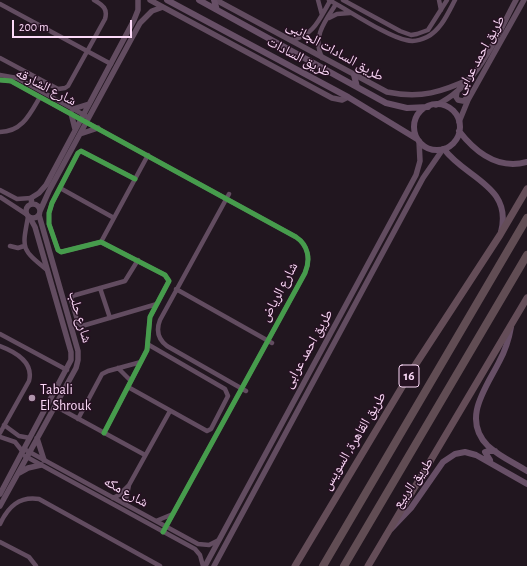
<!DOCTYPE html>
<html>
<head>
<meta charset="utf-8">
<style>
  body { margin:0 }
  #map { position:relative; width:527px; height:566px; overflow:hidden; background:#21161f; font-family:"Alegreya Sans",sans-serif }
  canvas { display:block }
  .scale { position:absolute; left:12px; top:20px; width:120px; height:18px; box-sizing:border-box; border:2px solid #fcd9f8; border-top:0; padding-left:5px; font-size:12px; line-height:14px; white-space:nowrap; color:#fcd9f8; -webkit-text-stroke:3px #261122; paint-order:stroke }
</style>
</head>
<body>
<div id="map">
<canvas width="527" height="566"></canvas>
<div class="scale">200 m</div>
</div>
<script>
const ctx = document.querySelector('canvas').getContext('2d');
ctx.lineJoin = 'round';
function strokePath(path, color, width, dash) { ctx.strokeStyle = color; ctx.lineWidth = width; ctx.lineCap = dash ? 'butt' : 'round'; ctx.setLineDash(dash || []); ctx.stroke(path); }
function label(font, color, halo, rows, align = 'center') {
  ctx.font = font + ' "Alegreya Sans","Noto Naskh Arabic",sans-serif'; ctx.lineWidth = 3; ctx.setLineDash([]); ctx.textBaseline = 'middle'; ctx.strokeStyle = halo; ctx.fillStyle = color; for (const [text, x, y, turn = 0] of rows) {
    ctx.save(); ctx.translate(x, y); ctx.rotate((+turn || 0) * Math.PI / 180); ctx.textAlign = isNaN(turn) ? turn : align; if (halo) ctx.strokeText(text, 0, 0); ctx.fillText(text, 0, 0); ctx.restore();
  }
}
const minor = new Path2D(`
  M318,0L322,15
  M329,0C348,10 388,37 406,40C413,42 421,40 427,37C441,30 448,13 455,0
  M343,0L400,31L411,35L417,34L428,30L447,0
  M439,0L441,10
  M0,4L111,64
  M329,18L337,14L350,13
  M291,40C313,37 320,18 330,1
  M0,58L58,89L65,88L68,86L105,19C108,9 103,5 94,0
  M322,58C312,37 325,21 336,4
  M0,75L17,78L86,116
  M0,80L11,81L40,97L296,237C308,245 311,259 305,273L163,532
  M0,132C22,132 30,114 40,97
  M60,188L114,218
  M0,190L17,199L31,198
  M229,194L160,320C156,330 158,339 167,346L246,391
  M0,197L26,214
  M28,217C22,249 21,249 47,270
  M101,242L148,155
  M10,246L18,248L24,246
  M138,260L125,281L72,296L71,300L78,323L82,326L157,304
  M100,288L110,318
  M176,289L272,343
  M0,334L67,370
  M0,346C16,352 34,362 29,381L0,433
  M118,368L131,381
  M128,387L207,431L211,429L228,396L225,389L149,345
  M55,406L145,455
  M78,419L102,374L108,371L141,362
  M4,425L19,436L30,438
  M104,433L147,350L150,317L169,281L165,275L101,242L61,252L58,250L49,224V213L52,203L78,153L81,151L135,179
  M0,437L15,442L23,452
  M24,449L198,544L209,545L219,540
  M25,456L195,549L200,555L203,566
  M113,498L119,495L129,485L170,411
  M125,504L129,485
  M156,521L173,514
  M0,524C8,507 19,496 39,499L160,566
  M0,542L29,557L36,566`);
const tertiary = new Path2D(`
  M150,0L332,98L342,100L348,97
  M216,0L387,92C421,99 442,92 472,78
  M457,92L456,97L458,100L463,101L469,96
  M436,105C478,85 495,39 516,0
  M73,109L89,104
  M71,113L75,129
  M459,122L468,100L524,0
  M80,134L98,128
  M26 211a7 7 0 1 1 14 0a7 7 0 1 1-14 0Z
  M32,204L31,198L39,193L46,185L134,20L138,10V0
  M40,211L49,191L140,23L152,11L163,7
  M37,438L44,460
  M19,473L28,468L41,465
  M0,494L71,360V352L35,227L30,218
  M0,506L76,368L78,360V351L39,215
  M205,566L416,175L420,161L419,141
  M214,566L423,178L443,149`);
const secondary = new Path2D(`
  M167,0L348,97L417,139
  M199,0L386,103L407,108L428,107
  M214,0L217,10
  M354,75L357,87
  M414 127a23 23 0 1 1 46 0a23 23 0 1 1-46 0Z
  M459,131C476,153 498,170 527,162
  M444,149C465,178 513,186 501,232
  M511,327C509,339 505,351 499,362C486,388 461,419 488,446C499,456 514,463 527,471
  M490,460L485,452L488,451H495
  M391,529L411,508L443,462L455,454L465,452L476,455L527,484`);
const trunk = new Path2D(`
  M295,566L414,367L500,235L527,189
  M368,566L527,298`);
const motorway = new Path2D(`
  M323,566L527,218
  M344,566L527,255`);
const cycleway = new Path2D(`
  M0,80L11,81L40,97L296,237C308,245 311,259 305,273L163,532
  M104,433L147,350L150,317L169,281L165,275L101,242L61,252L58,250L49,224V213L52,203L78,153L81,151L135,179`);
const markers = [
  [32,398,4,"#af95ac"]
];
const shields = [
  [409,376,20]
];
const shieldNames = [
  ["16",409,376]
];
const streetNames = [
  ["طريق السادات الجانبى",335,51,29],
  ["طريق احمد عرابى",480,55,-61],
  ["طريق السادات",299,57,28],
  ["شارع الشارقه",46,87,27],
  ["شارع الرياض",279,292,-62],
  ["شارع حلب",80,317,74],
  ["طريق احمد عرابى",308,349,-61],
  ["طريق القاهرة, السويس",354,441,-59],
  ["طريق الربيع",413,483,-54],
  ["شارع مكه",126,492,29]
];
const poiNames = [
  ["Tabali",40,390],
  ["El Shrouk",40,406]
];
strokePath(minor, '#624c60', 4.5);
strokePath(tertiary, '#624c60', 5.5);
strokePath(secondary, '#674f66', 6);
strokePath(trunk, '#644d58', 7);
strokePath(motorway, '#614d54', 8);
strokePath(cycleway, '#469c4c', 5);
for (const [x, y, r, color] of markers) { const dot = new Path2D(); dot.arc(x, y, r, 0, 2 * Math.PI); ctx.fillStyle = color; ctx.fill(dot); strokePath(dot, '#261122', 1.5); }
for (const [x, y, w] of shields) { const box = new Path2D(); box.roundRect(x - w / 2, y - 11, w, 22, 3); ctx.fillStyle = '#261122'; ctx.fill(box); strokePath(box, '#fcd9f8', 1); }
label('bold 13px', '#fcd9f8', null, shieldNames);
label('14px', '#fcd9f8', '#261122', streetNames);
label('14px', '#fcd9f8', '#261122', poiNames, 'left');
</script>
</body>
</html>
